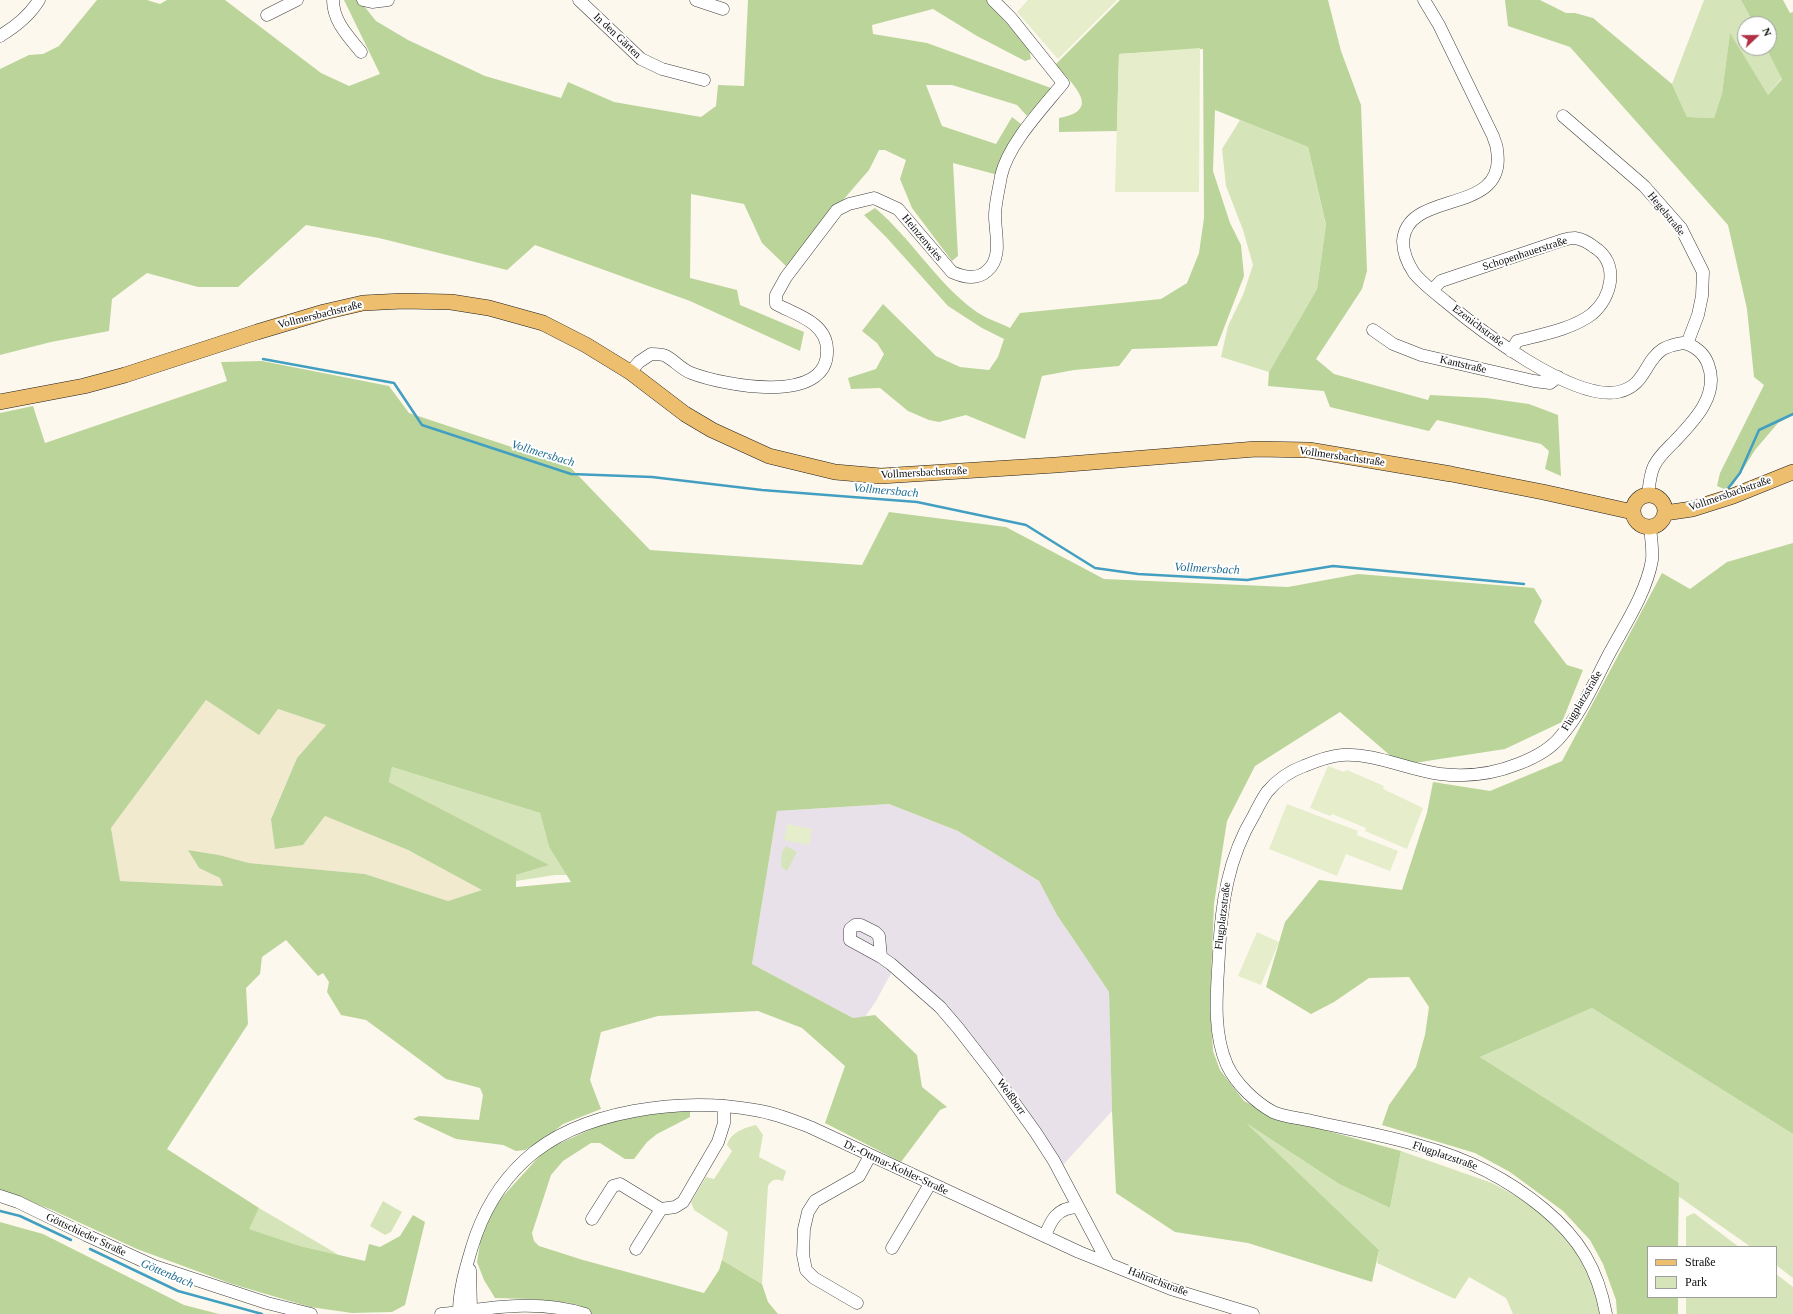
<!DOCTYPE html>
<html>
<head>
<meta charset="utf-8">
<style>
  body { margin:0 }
  #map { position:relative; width:1793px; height:1314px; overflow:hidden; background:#fdf8ed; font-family:Georgia,serif }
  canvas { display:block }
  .legend { position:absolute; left:1647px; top:1246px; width:130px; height:52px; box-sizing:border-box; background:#fff; border:1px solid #9e9e9e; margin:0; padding:5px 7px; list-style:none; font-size:12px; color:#0c0c0c }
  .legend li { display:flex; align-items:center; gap:8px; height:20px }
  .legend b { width:20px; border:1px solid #9e9e9e }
  .north { position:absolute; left:1737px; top:16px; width:40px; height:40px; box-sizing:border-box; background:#fff; border:1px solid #9e9e9e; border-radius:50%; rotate:68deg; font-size:11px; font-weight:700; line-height:16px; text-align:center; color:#0c0c0c }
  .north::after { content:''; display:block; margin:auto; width:14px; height:18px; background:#b03046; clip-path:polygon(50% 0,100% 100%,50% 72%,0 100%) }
</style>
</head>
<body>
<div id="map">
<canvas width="1793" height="1314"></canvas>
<ul class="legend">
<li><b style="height:5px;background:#edbe6d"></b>Straße</li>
<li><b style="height:11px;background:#d5e5b9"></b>Park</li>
</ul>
<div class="north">N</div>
</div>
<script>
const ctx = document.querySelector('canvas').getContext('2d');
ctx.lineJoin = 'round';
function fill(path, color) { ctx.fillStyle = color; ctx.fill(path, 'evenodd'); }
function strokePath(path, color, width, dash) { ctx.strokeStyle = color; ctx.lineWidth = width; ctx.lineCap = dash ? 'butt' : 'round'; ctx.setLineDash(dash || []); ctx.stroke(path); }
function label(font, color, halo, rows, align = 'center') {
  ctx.font = font + ' Georgia,serif'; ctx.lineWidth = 4; ctx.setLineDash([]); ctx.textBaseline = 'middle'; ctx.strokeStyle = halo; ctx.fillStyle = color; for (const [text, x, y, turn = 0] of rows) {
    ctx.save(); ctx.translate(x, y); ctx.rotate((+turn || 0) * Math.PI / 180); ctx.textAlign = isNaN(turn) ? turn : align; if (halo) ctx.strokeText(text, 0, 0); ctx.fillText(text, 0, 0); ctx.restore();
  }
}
const industrial = new Path2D(`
  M889,804L958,831L1039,881L1057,915L1109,992L1112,1111L1063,1165L1015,1091L970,1033L949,1008L909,972L896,964L876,1001L865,1017L853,1018L752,964L777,811Z`);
const farmland = new Path2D(`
  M206,700L259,734L277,709L327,725L297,758L271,818L303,845L325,816L408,850L483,890L448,901L365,874L249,863L219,855L189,850L199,868L220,878L224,886L119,881L111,828Z`);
const green = new Path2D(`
  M1704,0H1741L1754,24H1745V48H1766L1782,78L1768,95L1730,34L1722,93L1714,118L1687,117L1672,84Z
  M1240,120L1308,147L1326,226L1317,289L1269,372L1221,357L1228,326L1243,295L1253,265L1243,230L1226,186L1222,149Z
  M392,767L540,813L549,847L567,875H555L516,881V875L548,865L389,782Z
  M786,846L797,852L787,871L781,866L782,852Z
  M1592,1008L1793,1134V1278L1776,1265V1247H1751L1678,1196V1183L1480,1057Z
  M1243,1121L1339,1184L1390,1208L1401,1151L1492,1183L1527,1202L1559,1229L1579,1254L1594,1285L1600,1314H1513L1506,1298L1469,1277L1455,1299L1377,1263L1379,1250Z
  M756,1125L763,1135L759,1157L786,1171L783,1181C776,1179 772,1179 768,1186L762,1284L722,1260L728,1232L694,1210L691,1202L706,1177L714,1179L732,1151L727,1145C731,1132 744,1128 756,1125Z
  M383,1201L402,1212L391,1232L385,1235L370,1226Z
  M259,1208L339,1255L300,1246L248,1229Z
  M1694,1213L1739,1247H1686V1217Z
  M1776,1274L1793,1287V1314H1686V1297H1776Z`);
const forest = new Path2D(`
  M97,0H147L160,4L167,0H225L321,73L349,86L380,74L344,0H364V6L376,21L408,40L485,76L561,98L568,82L614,102L701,117L716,106L718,85L744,86L748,0H996L994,9L1029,48L1031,59L1025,61L977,36L933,9L872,25L873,34L927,43L1051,88L1027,116L1017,105L952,85H926L942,126L996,144L1012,117L1021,124L998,175L953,163L958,256L952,261L912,208L900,179L906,160L885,150H879L869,170L786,266L762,243L744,204L691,194L690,278L737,290L740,305L804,332L800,351L690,301L535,245L507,270L379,238L306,225L238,287H198L147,273L112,299L109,331L51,342L0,355V69L29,55L43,54L59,46Z
  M1120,0H1328L1341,51L1361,105L1367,271L1362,289L1316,359L1334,374L1428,400L1430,395L1486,398L1529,404L1558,415L1561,476L1545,469L1549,451L1541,444L1437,420L1429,431L1330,407L1324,391L1268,386L1269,372L1317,289L1326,225L1308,147L1215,110L1213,171L1230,223L1241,245L1244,276L1217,346L1132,349L1119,366L1074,370L1042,376L1025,439L966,415L939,422L929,420L908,411L880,388L851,389L848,378L876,369L884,354L877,343L862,331L883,304L936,356L960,367L989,370L998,357L1004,339L982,328L948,306L887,238L864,215L875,208C911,238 936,282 974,310C984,318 998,322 1010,328L1020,313L1161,299L1187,283L1199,253L1204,218L1203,49L1119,54L1117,131L1059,132V118C1105,110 1070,83 1056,64Z
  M1505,0H1540L1566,13H1575L1593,18L1672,84L1687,117L1714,118L1722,93L1730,33L1768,95L1782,79L1766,48H1769V24H1754L1741,0H1783L1790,13L1793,12V414L1778,423L1755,450L1733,485L1724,489L1717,486L1720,473L1764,385L1754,377L1747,309L1728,225L1570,47L1508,26Z
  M262,361L389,386L409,413L569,466L650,550L862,565L889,512L1006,527L1104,579L1288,587L1358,574L1534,588L1542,601L1534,622L1567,665L1583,670L1562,722L1505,749L1401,765L1340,712L1255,766L1227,821L1214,904L1210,1005L1213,1051L1220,1070L1244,1101L1273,1116L1401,1151L1390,1208L1339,1184L1246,1123L1379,1250L1372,1282L1248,1243L1175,1232L1116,1193L1112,1111L1109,992L1057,915L1039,881L958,831L889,804L777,811L752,964L853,1018L875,1015L917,1055L922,1087L947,1107L940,1110L901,1162L825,1123L845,1066L802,1028L758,1011L658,1016L601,1032L590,1080L601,1109L563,1124L547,1137L525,1150L516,1151L503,1145L456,1139L413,1119L419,1116L479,1120L483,1095L480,1088L446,1079L366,1020L341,1015L327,992L329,982L323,973L318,976L286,940L262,957L260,974L246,988L248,1024L167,1149L259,1208L249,1229L300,1246L365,1261L369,1244L380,1247L400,1236L413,1215L425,1222L405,1305L392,1312L352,1313L310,1307L232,1284L137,1249L50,1209L0,1191V413L33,406L45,443L227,381L221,362ZM206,700L259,735L278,709L326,725L297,758L271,819L275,849L303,845L325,816L408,850L482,890L448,901L365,874L249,863L219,855L188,850L199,868L220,878L223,886L120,881L111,828ZM392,767L540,813L549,847L571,882L516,887V875L549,865L389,782Z
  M1793,543V1134L1592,1008L1480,1057L1679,1183L1678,1247H1648V1297H1678V1314H1617L1616,1300L1603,1264L1590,1240L1563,1211L1510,1172L1475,1153L1382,1125L1389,1105L1416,1067L1425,1035L1429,1007L1409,977L1369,978L1334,1002L1311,1014L1266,987L1285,922L1319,880L1402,890L1427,813L1433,782L1490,791L1562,761L1662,573L1690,589L1727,562Z
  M690,1109V1117L657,1134L647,1142L634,1159H625L600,1143H591L563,1161L551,1175L532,1233L534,1241L539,1246L583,1260L704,1293L719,1270L722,1260L762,1284L768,1302L778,1314H567L571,1303L531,1299L495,1298L484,1280L477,1262L481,1237L496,1204L545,1150L607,1122L658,1112Z
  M0,1222L43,1234L184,1305L219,1314H0Z`);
const pitch = new Path2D(`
  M1028,0H1117L1058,59L1017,12Z
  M1200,48L1199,192H1115L1119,54Z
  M1328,766L1344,772L1347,770L1384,786L1383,789L1423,808L1407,849L1365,831L1366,828L1332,814L1330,816L1310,808Z
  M1287,804L1358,831L1357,835L1398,851L1390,871L1346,854L1337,876L1269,849Z
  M787,824L812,829L809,845L784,840Z
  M1257,932L1279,942L1261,985L1238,976Z`);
const stream = new Path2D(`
  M263,359L394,383L422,425L571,474L652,477L762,490L917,502L1026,525L1095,568L1138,574L1247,580L1333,566L1524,584
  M1726,491L1740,473L1759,430L1793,414
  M0,1211L20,1216L71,1240
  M90,1249L178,1291L262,1314`);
const minor = new Path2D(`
  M333,0C333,21 348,36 361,52
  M363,0L372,2L388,0
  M579,0L641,59L662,69L704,80
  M696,0L723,9
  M1424,0L1439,25L1493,136C1494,140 1497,145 1497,150C1508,217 1407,188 1403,241C1403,252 1408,264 1414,273C1422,283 1435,293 1445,301C1479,330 1573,401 1618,392C1646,386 1644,361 1663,349C1669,346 1676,344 1683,343C1694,345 1704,353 1708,364C1720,395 1694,421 1674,442C1667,449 1659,456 1654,466C1650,474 1649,486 1648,495
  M267,15L297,0
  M0,36C15,27 30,15 39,0
  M1563,116L1644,186L1681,228L1703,272L1702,296L1698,315L1687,344
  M1432,290L1441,281L1563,240C1566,239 1571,238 1575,238C1582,239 1589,243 1594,247C1620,263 1612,297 1592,314C1573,329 1540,335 1517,341L1511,351
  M1373,330L1393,344L1421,355L1534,381L1550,383L1558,377
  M630,372L639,362L651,354C655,354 662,354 666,356C675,361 681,369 691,373C722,385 830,407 827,349C826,322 796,315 776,304V295L786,277L837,210L849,204L874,198L898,209L952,272C963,277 977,280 987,271C1003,258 995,233 995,216C995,203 999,189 1001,176C1008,144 1043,108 1063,83L1011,18L993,0
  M881,957L879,936L875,932L861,925H855L850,929V940L881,957L891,964L940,1007L958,1028L993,1073L1036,1133L1054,1161L1108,1263
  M0,1196L18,1202L86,1235L154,1266L267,1303L311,1314
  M592,1219L613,1186L620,1184L661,1209L675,1207L683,1202L718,1142L724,1123V1106
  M1045,1236C1051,1220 1057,1208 1077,1207
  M892,1248L930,1184
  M636,1249L661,1209
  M470,1270L471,1310
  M857,1303L814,1278L806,1270L803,1255L804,1229L808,1212L815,1201L859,1176L870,1156
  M459,1312C459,1290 466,1267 472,1247C482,1214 500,1183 525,1160C580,1109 684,1097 755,1110C774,1113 792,1120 810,1127L1079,1252L1171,1289L1253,1314
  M441,1314C491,1308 536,1299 585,1314
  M1606,1314C1598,1269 1579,1238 1544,1209C1508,1179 1466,1158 1421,1146C1385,1135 1348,1129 1312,1121C1299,1118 1284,1117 1273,1112C1255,1102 1236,1084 1227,1065C1212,1031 1217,990 1219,954C1221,904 1228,858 1254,815C1258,807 1262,799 1267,792C1277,780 1290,771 1304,766C1316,761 1330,756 1342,755C1376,753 1407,770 1440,774C1465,777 1493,774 1518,764C1534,758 1550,750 1561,736C1581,713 1594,683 1608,656C1624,626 1646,594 1652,560C1653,550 1651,538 1650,527`);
const major = new Path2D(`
  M0,402L84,386L125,375L257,332L324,312L363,303L403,301L451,302L489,308L543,323L586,345L630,372L685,414L712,430L769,456L835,472L881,476L1056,465L1256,449L1309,450L1451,474L1543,492L1633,512
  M1633 511a16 16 0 1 1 32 0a16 16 0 1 1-32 0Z
  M1665,513L1692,509L1733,496L1793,472`);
const streetNames = [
  ["In den Gärten",617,36,43],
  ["Hegelstraße",1666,214,51],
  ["Heinzenwies",922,238,50],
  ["Schopenhauerstraße",1525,254,-18],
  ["Vollmersbachstraße",320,315,-14],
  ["Ezenichstraße",1478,326,37],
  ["Kantstraße",1463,365,13],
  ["Vollmersbachstraße",1342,457,8],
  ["Vollmersbachstraße",924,473,-3],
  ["Vollmersbachstraße",1730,494,-19],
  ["Flugplatzstraße",1582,701,-59],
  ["Flugplatzstraße",1223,916,-83],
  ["Weißborr",1011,1097,54],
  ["Flugplatzstraße",1445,1156,19],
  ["Dr.-Ottmar-Kohler-Straße",896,1168,25],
  ["Göttschieder Straße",86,1235,25],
  ["Hahrachstraße",1158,1282,21]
];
const waterNames = [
  ["Vollmersbach",543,454,17],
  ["Vollmersbach",886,491,5],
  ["Vollmersbach",1207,569,3],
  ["Göttenbach",167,1274,23]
];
fill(industrial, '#e8e1ea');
fill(farmland, '#f1eacf');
fill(green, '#d5e5b9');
fill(forest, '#bbd49a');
fill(pitch, '#e5edca');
strokePath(stream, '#439fc1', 2.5);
strokePath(minor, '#3f3f3f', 13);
strokePath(major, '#1d1d1d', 16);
strokePath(minor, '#fff', 12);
strokePath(major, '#edbe6d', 15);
label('11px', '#0c0c0c', '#fff', streetNames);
label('italic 12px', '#206f93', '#fff', waterNames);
</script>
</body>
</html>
